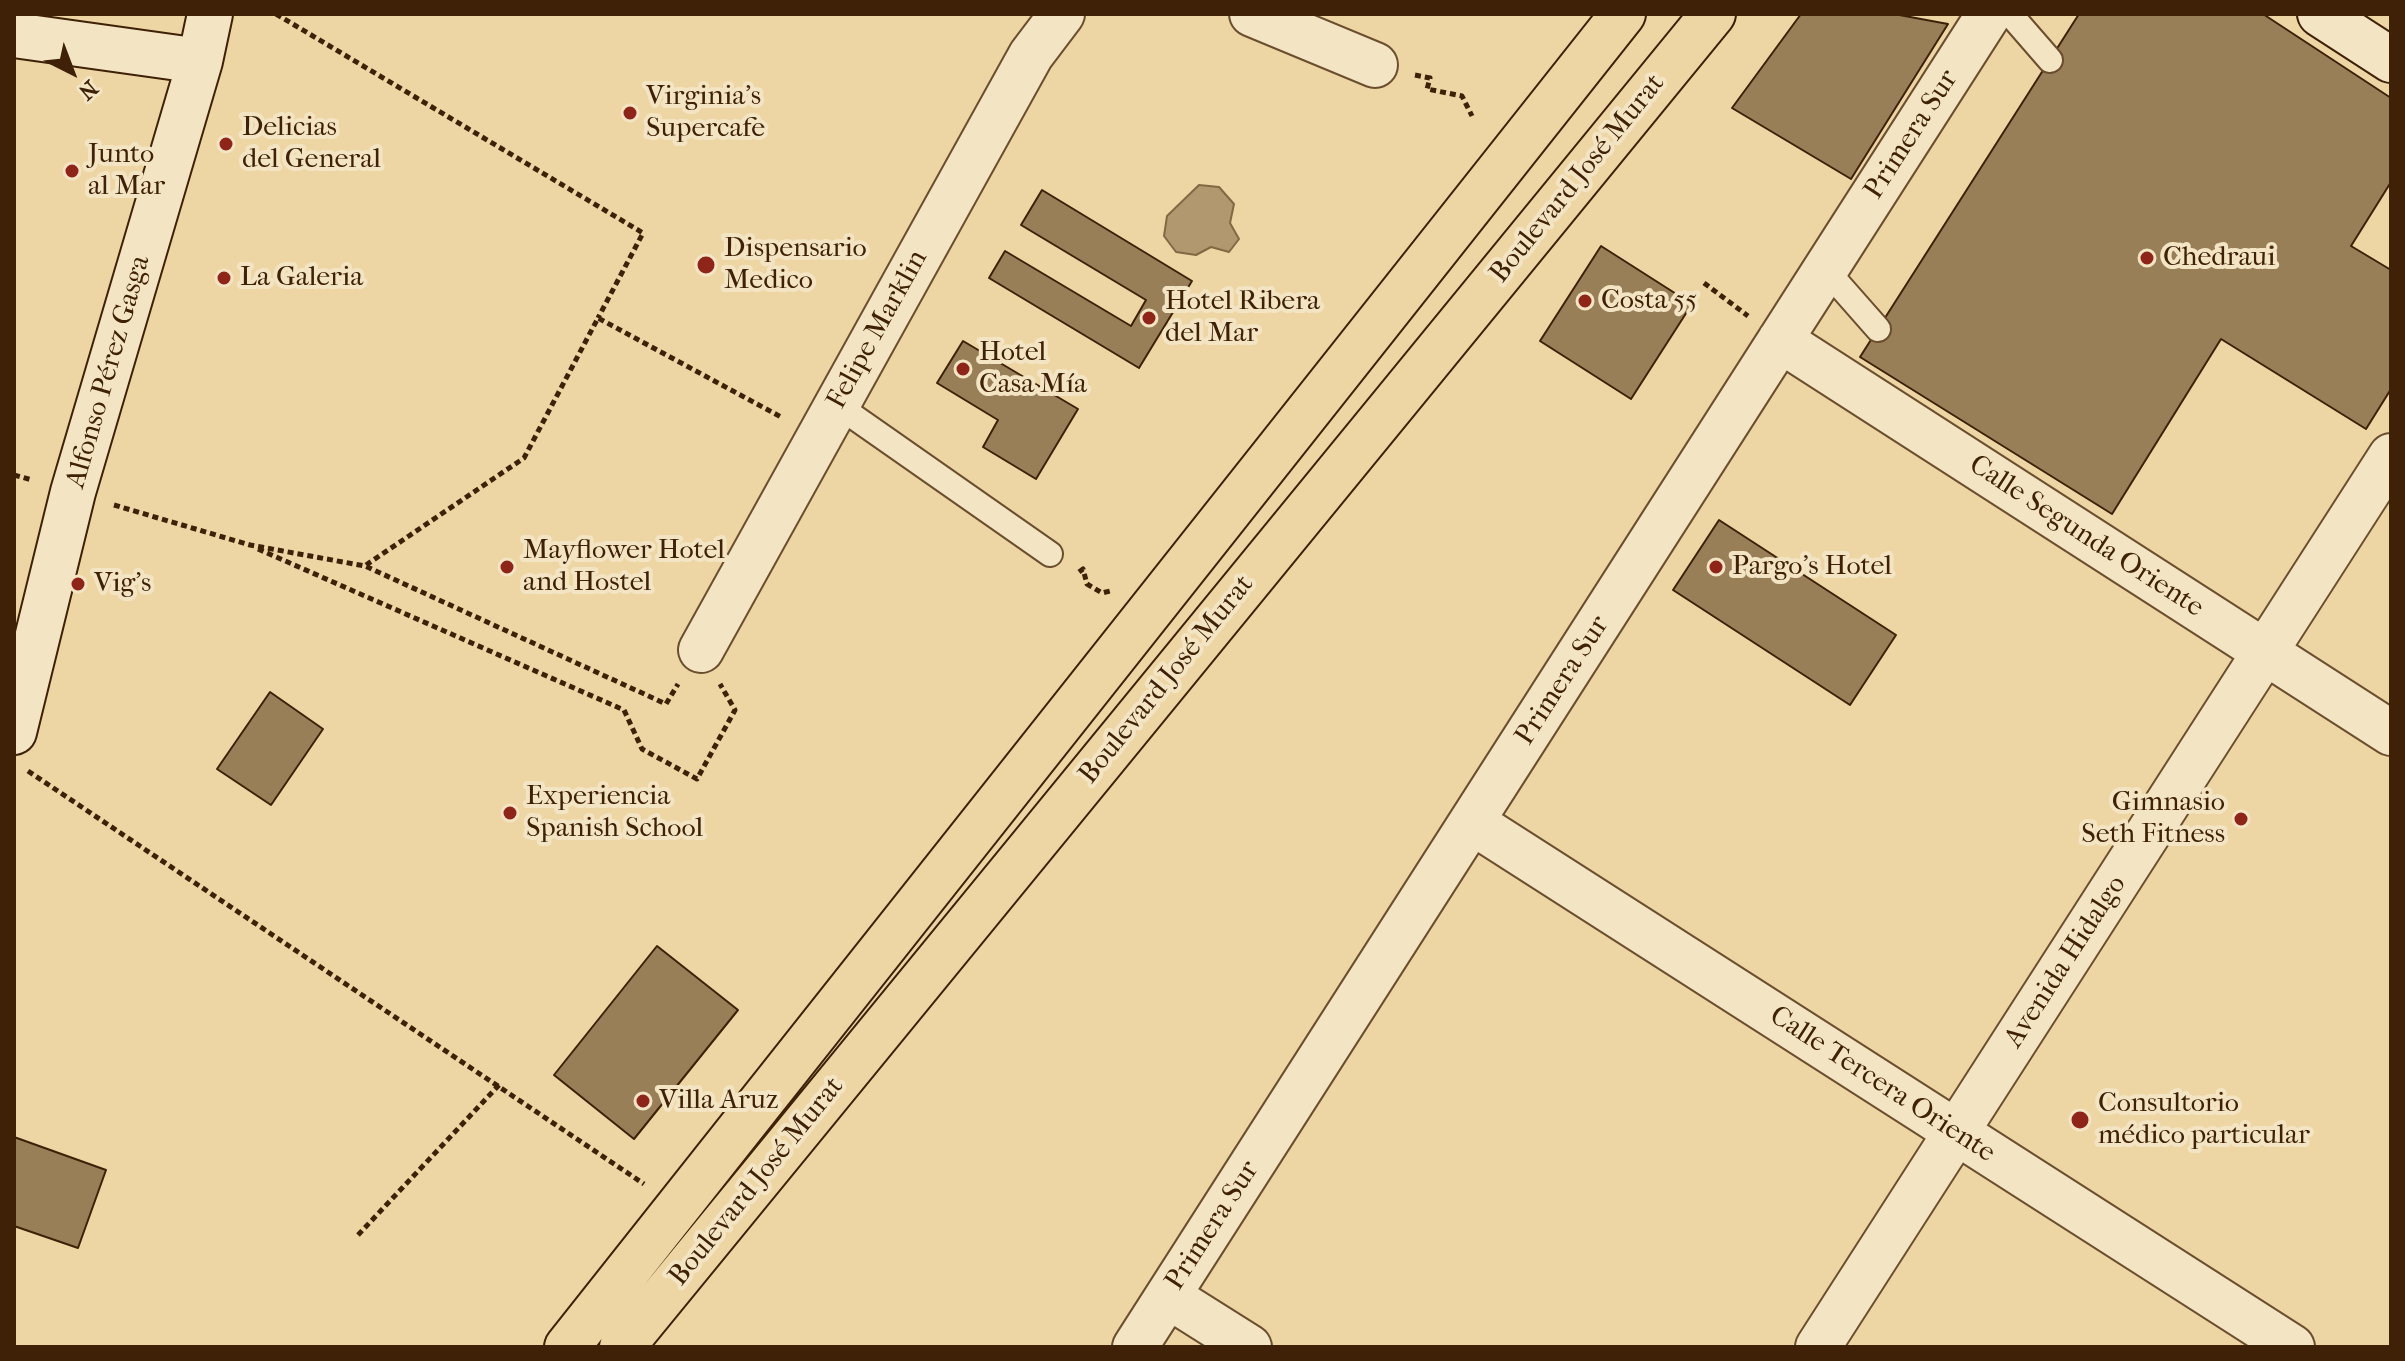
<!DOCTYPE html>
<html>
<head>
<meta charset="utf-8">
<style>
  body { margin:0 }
  #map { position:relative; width:2405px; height:1361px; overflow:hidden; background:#edd5a4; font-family:"IM FELL French Canon",serif }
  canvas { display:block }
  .frame { position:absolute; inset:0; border:16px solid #3e2106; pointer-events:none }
  .north { position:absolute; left:32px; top:32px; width:80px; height:80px; -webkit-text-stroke:6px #f3e4c4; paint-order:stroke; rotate:138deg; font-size:22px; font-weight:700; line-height:32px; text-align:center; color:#3e2106 }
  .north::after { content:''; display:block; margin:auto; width:28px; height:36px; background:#3e2106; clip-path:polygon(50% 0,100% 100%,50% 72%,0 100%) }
</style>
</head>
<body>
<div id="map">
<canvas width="2405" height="1361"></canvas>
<div class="frame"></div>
<div class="north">N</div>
</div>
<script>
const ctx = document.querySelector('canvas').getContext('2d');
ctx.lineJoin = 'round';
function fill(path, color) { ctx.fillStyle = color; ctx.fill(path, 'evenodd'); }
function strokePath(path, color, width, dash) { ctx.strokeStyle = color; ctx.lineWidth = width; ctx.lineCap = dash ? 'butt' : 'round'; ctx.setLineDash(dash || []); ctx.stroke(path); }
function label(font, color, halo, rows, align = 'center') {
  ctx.font = font + ' "IM FELL French Canon",serif'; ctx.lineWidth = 8; ctx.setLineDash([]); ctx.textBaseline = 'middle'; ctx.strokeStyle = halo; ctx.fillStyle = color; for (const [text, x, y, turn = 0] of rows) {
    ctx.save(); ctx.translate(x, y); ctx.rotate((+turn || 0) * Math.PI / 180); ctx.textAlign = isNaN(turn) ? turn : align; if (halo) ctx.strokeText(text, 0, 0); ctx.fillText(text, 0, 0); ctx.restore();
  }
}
const water = new Path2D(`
  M1199,185L1219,187L1234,204L1230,223L1239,239L1229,252L1211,247L1196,255L1176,252L1164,236L1167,216Z`);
const building = new Path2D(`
  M1801,14H1894L1948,24L1851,179L1732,108Z
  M2079,14H2263L2391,98V182L2351,246L2391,270V389L2366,429L2221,339L2112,514L1860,357Z
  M1042,190L1192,281L1139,368L989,278L1005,251L1131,326L1146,300L1021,225Z
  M1601,246L1692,304L1631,399L1540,341Z
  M963,341L1078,409L1036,479L983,447L998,420L937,383Z
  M1719,520L1896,635L1850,705L1673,590Z
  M270,692L323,729L271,805L217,769Z
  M657,946L738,1010L634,1139L554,1075Z
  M14,1137L106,1170L78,1248L14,1226Z`);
const path = new Path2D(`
  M276,14L643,233L598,318
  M1415,75L1430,78L1427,89L1462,96L1472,116
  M1704,283L1748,316
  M14,475L32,480
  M114,505L250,545L365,566L666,704L678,684
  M258,549L624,710L642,749L697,779L735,710L720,684
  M366,565L524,458L598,318L781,417
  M1079,572L1083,569L1087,584L1102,593L1110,591
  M28,771L644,1184
  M358,1235L499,1085`);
const lane = new Path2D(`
  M2010,14L2050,60
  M1826,270L1878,329
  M837,405L1050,554`);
const street = new Path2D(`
  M1252,14L1375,65
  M1780,340L2391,733
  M701,650L1031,55L1062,14
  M1472,822L2292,1347
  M1168,1296L1249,1347
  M1135,1347L1989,14
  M1818,1347L2391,456`);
const secondary = new Path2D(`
  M2320,14L2391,60
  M14,35L200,61
  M14,732L73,492L200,61L210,14`);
const highway = new Path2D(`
  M567,1347L1623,14
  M622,1347L1713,14`);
const markers = [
  [630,113,8,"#8f2418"],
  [226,144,8,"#8f2418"],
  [72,171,8,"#8f2418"],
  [2147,258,8,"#8f2418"],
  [706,265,10,"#8f2418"],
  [224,278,8,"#8f2418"],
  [1585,301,8,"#8f2418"],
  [1149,318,8,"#8f2418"],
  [963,369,8,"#8f2418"],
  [507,567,8,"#8f2418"],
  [1716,567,8,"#8f2418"],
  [78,584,8,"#8f2418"],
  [510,813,8,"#8f2418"],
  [2241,819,8,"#8f2418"],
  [643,1101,8,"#8f2418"],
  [2080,1120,10,"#8f2418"]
];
const poiNames = [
  ["Virginia's",646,97],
  ["Supercafe",646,129],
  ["Delicias",242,128],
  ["del General",242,160],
  ["Junto",88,155],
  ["al Mar",88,187],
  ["Dispensario",724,249],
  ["Medico",724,281],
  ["Chedraui",2163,258],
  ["La Galeria",240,278],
  ["Costa 55",1601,301],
  ["Hotel Ribera",1165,302],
  ["del Mar",1165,334],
  ["Hotel",979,353],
  ["Casa Mía",979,385],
  ["Mayflower Hotel",523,551],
  ["and Hostel",523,583],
  ["Pargo's Hotel",1732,567],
  ["Vig's",94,584],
  ["Experiencia",526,797],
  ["Spanish School",526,829],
  ["Gimnasio",2225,803,"right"],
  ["Seth Fitness",2225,835,"right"],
  ["Villa Aruz",659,1101],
  ["Consultorio",2098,1104],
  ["médico particular",2098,1136]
];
const streetNames = [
  ["Primera Sur",1912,135,-57],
  ["Boulevard José Murat",1578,179,-51],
  ["Felipe Marklin",878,330,-61],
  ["Alfonso Pérez Gasga",109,372,-74],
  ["Calle Segunda Oriente",2086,537,33],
  ["Boulevard José Murat",1167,680,-51],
  ["Primera Sur",1563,681,-57],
  ["Avenida Hidalgo",2066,962,-57],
  ["Calle Tercera Oriente",1882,1085,33],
  ["Boulevard José Murat",757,1182,-51],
  ["Primera Sur",1213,1226,-57]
];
fill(water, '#b2986e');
strokePath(water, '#846844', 2);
fill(building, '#997f58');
strokePath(building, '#3e2106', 2);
strokePath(lane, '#6a4e2e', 28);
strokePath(street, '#6a4e2e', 48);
strokePath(secondary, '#3e2106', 48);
strokePath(highway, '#3e2106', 48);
strokePath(path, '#3e2106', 5, [6, 4]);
strokePath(lane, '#f3e4c4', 24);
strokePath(street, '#f3e4c4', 44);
strokePath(secondary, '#f3e4c4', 44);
strokePath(highway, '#edd5a4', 44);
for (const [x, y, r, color] of markers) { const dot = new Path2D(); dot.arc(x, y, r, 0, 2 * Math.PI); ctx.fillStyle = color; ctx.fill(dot); strokePath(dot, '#f3e4c4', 3); }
label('28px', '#3e2106', '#f3e4c4', poiNames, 'left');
label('28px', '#3e2106', '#f3e4c4', streetNames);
</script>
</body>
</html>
